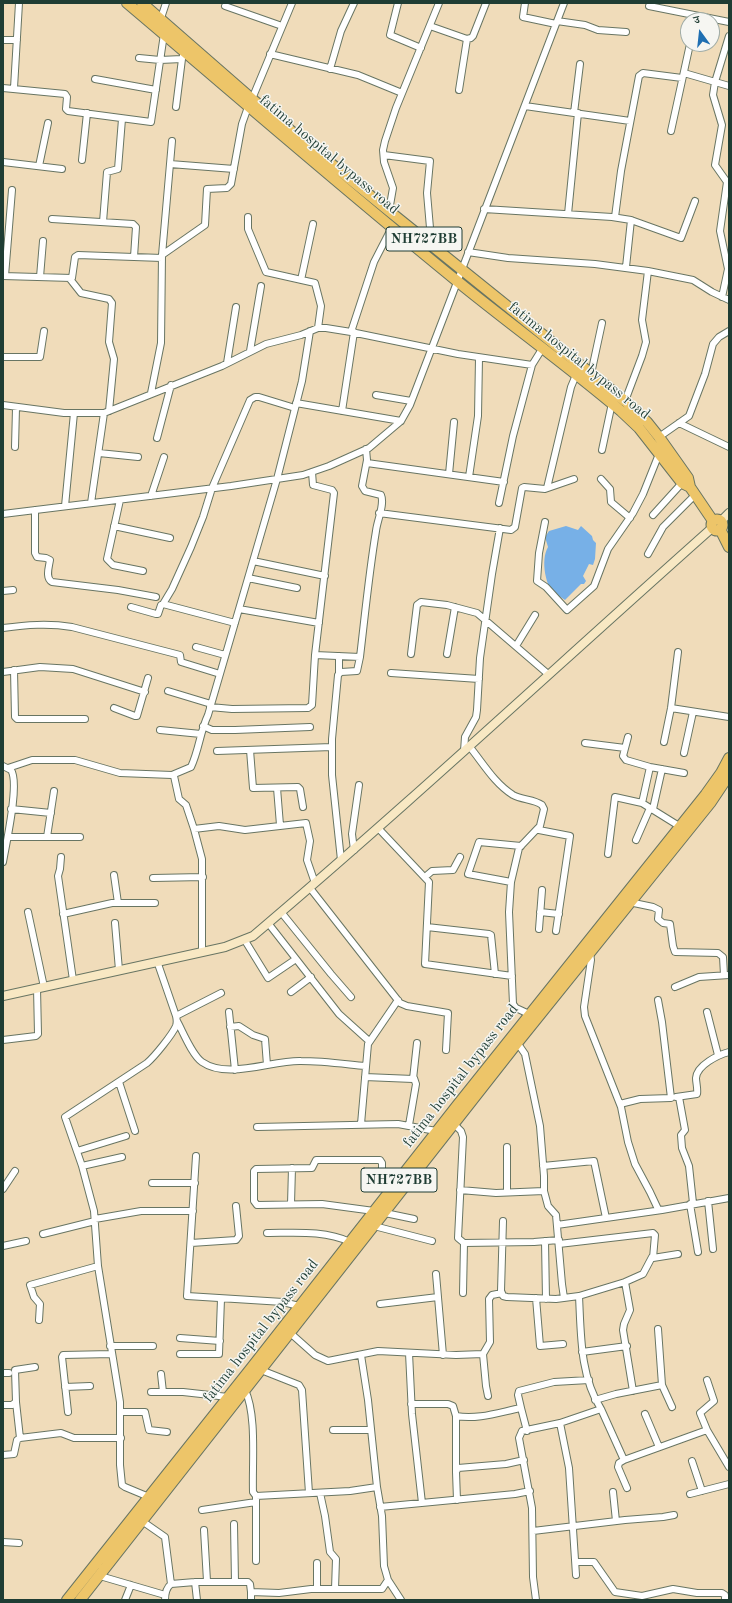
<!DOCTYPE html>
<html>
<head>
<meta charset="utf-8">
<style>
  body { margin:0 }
  #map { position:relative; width:732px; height:1603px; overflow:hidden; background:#f0dcba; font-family:"Old Standard TT","Noto Serif Devanagari",serif }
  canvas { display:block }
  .frame { position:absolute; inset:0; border:4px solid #1f3d34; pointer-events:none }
  .north { position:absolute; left:680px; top:12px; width:40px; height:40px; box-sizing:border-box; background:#f6f6f2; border:1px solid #a0aca6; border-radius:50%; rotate:345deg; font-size:11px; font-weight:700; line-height:16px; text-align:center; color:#1f3d34 }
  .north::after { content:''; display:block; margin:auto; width:14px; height:18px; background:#1f6fb2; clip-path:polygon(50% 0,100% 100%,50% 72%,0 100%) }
</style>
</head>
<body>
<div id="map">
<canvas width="732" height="1603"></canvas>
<div class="frame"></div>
<div class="north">उ</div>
</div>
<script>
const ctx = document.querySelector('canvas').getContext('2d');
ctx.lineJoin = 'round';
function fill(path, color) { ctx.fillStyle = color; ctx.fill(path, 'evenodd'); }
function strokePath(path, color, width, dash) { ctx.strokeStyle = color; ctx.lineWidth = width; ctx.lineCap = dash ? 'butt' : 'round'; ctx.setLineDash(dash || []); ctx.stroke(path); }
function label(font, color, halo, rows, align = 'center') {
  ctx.font = font + ' "Old Standard TT",serif'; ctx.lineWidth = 3; ctx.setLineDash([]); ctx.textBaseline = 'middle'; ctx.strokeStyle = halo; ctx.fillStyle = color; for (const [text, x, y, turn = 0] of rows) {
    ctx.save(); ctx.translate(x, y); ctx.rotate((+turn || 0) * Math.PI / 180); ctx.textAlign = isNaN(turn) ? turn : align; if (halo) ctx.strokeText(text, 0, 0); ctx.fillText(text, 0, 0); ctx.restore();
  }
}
const water = new Path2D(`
  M566,526L578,530L581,526L592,536L593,540L596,543L595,559L593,565L589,564L583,576L586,581L584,584H581L565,600L559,596L555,597C546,586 540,561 548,547L545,537L549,531Z`);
const minor = new Path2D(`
  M398,3L390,35L421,48
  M525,3L523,17L556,24
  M225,6L282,26
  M649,6L729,22
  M160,21L166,3
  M557,21L585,25L598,30L626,32
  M430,26L467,39L471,38L473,36L486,3
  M3,40H17
  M270,54L358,75L402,93
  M139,58L160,60L182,59L184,52
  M330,69L341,31L354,3
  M684,73L729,86
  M95,79L156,90
  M715,82L713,95L722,125L715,165L727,182L720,231L728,269L722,297
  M715,82L729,36
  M3,88L65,94L67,97L66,109L68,111L151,122L164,34
  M14,88L19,3
  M459,90L467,39
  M252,99L292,3
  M525,106L630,121
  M176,107L182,59
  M574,113L580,64
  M671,131L690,44
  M384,155L430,161L427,193L430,228L429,235L425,241
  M82,160L87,113
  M3,162L62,169
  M170,164L234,169
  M39,166L48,123
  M484,209L612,217L631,220L681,238L695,201
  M389,211L393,188L384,162L383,150L385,141L396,108L439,3
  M568,214L578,113
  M248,217V229L266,272L315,283L321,306L318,328
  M615,217L621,171L639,76L643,73L682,78
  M52,219L133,224L136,227L134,257
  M103,222L107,172L118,169L122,119
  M392,227L374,262L351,332L458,354L532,365L542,349
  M468,252L508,258L595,264L648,271L693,280L712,292L729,300
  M162,255L205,225L207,189L227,188L231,184L242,124L248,107
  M626,267L631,220
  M3,276L72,278L75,257L78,255L162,258
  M5,276L12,190
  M40,277L43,241
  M70,279L81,293L109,299L112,303L109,342L114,359L109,411
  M301,280L313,224
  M250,351L261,286
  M3,357H40L44,331
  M227,363L236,307
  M591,374L602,323
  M151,393L161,343L162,255L172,141
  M376,395L411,401
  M625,401L642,356L646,342L642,320L648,271
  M296,403L401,421
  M3,405L64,413H104L222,366L266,344L301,335L318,328H326L351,332
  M342,411L354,332
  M679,423L729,447
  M659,437L689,416L705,374L713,344L719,337L729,331
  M157,438L171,385
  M15,447L16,408
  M602,450L612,403
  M99,453L138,457
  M367,463L504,482
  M449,474L454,422
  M469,477L478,416L479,358
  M601,479L610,489L611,502L630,518
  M547,488L571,387L576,375
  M151,496L164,457
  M120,500L107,559L113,565L143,571
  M91,503L104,413
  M499,503L513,436L532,365
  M65,506L74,413
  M35,510V553L37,557L46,558L50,560C49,567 45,578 52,582L118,590L156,597
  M379,513L511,530L515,527L522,488L524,487L545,489L574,479
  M3,514L231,486L303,475L329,466L369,448L401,421L410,405L564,3
  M653,515L682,483
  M545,522L539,553L537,581L546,587L567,610L594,586L608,549L633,513L643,494L659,454
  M114,526L170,538
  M648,554L663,527L695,495
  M253,561L325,576
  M248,578L297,588
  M3,591L13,590
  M163,604L172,589L191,547L203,517L212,488L250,400L255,397H259L295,408
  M131,607L156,614H158L161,605L163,604L235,623
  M239,609L319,623
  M3,628C26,625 48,623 72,627L180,655L181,662L220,674
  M516,646L535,615
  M196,647L225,655
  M411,654L417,605L421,602L447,605L477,613L548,674
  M447,654L455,607
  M315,655L360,657C365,615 369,573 376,531C377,521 385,504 381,495L365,491L362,486L367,460L366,449
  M339,656V673
  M14,670L15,717L17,719H85
  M3,672L40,667L73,669L145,692
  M391,673L479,679
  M168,691L211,704
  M210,707L232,709L308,708L312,705L315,655L334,493L332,490L313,485L312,472
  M114,708L135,716H137L148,678
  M671,708L729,717
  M203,726L212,730H235L310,727
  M160,730L201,734
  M628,737L623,756L626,760L650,767L684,773
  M664,742L671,708L678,652
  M585,743L625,748
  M469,746C483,763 494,783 513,795C522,800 534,799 542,805L544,809L539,830L570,836L556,931
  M250,750L253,788L298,787L300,789L303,807
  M217,751L332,747
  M464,751L465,737L476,717L477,710L480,658L492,574L500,528
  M684,753L693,712
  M3,766L11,770C20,783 6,844 3,862
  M8,768L32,760H75L120,773L172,775L174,776L179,799L186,805L194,829L202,859V952
  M172,775L191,767C199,750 200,732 208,715L277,479L302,381L310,331
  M277,788L280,825
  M642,803L650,767
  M11,809L51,813
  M653,809L662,769
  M378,828L429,882L425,964L512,976
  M194,829L219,826L245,830L306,823L310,841L307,860L315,883
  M8,837H80
  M47,837L54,791
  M636,840L650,808
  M354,850L352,834L359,785
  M608,854L615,797L642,803L679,826
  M61,857L60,869L58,876L73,980
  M341,860L332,775V739L338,675L341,672L357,671L360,657
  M114,875L118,903
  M425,877L432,871L453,870L460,857
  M153,878L203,877
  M511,882L468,874L479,842L521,846
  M310,888L400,1003L407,1006L448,1013L446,1050
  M629,902L653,907L659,910L658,919L663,923L670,924L673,946L675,952L718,953L723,957L724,975
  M28,912L44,987
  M281,912L331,974L351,997
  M540,912L559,914
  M63,914L112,903H155
  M115,923L119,970
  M268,923L339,1014L369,1041
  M427,927L489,934L491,935L495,974
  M539,929L542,890
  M244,939L268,978L296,959
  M590,953L591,960L584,1007L585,1016L621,1107L628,1142L635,1164L650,1192L658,1209L662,1210L729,1198
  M675,987L699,977L729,975
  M291,992L311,977
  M229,1012L235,1070
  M707,1012L718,1055
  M529,1014L516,1008L513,1004L509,912L511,882L519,848L538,828
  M176,1016L221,993
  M177,1021C183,1032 192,1055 202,1062C228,1080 272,1060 301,1061C323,1061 344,1064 365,1066
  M230,1027L239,1026L253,1035L265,1039L267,1065
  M3,1040L36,1036L38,1034L37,988
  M516,1041L525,1054L540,1126L544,1176V1191L548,1206L556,1215L562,1284L564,1298
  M365,1077L413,1079L417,1043
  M119,1082L135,1131
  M676,1097L697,1094C698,1089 696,1083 696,1078C697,1065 718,1055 729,1052
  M679,1097L685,1130L681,1135L682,1148L689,1166L693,1203
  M620,1104L640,1099L671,1098L662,1022L658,1000
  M361,1124L368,1044L398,1000
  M454,1124L461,1131L463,1137L458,1238L464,1243L534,1242L559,1240
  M409,1125L416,1084L414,1078
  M257,1127L398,1124L436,1131
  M77,1151L126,1136
  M196,1156L187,1296L283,1302L299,1306
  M82,1166L122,1157
  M543,1166L594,1161L606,1218
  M152,1183H195
  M3,1189L15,1171
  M460,1190L496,1193L544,1191
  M507,1192V1147
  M708,1201L713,1249
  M291,1204L292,1168
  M690,1204L698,1252
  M374,1211L322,1204L257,1205L254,1201V1171L256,1169L312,1168L316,1160H380L382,1163V1168L378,1178L393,1187
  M385,1213L414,1219
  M95,1219L141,1211H193
  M503,1221L501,1291L503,1296L507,1297L556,1299L579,1296L625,1282
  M557,1225L662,1210
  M374,1226L432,1241
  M267,1233C294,1233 325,1230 350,1242
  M43,1234L95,1221
  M545,1241L546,1299
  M191,1243L236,1240L239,1236L236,1206
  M559,1244L653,1233L655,1235L653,1258L678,1254
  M3,1246L26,1241
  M436,1274L443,1355
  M463,1293L464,1243
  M536,1298L540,1346L563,1344
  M380,1304L438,1297
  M39,1320L40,1304L34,1297L30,1285L98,1266
  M658,1329L662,1385L672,1407
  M288,1331L315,1355L328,1361L378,1351L456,1355L483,1354L486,1386L488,1396
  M180,1338L220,1341
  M110,1346H153
  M582,1352L627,1346
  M409,1353L412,1414L422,1503
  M180,1354H219L221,1299
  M483,1354L490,1342L489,1299L492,1295L502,1293
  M261,1370L299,1385L302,1390L309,1493
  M3,1373H9
  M161,1374L163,1392
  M707,1380L714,1401L700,1413L707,1430
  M65,1387L90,1386
  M245,1390C257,1415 252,1463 253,1492L256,1496L350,1491L377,1487L368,1400L361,1355
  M633,1391L623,1330L624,1324L630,1310L625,1282L643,1274L652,1257
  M151,1392H183L228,1397
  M595,1400L616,1394L662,1385
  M16,1402L20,1438
  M411,1404H448L453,1406L456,1416V1472
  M3,1405H12L16,1402L15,1370L35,1367
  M521,1408L527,1431
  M601,1409L624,1460L619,1463L618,1467L627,1488
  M68,1412L62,1357L63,1355L112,1354
  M120,1412H145L149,1430L167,1432
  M645,1414L659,1447
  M456,1416C478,1420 500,1412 521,1408L518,1395L519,1391L554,1382L589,1380
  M560,1423L569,1468L576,1575
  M333,1430H371
  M3,1455L14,1454L17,1440L20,1438L61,1433L74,1438H121
  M624,1460L707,1430L729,1467
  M692,1461L702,1491
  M613,1492L616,1521
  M320,1493L325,1516L330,1552L336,1559L335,1589
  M690,1494L729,1484
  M149,1497L125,1487L122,1485L120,1465V1402L98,1266L94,1211L82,1166L65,1117L147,1063C155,1056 172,1035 176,1026C177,1023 177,1020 176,1016L157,961
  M457,1500L456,1472L458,1468L506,1464L524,1460
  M380,1507L515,1494L530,1491
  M202,1510L256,1502
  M142,1521L165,1537L171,1584
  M234,1524L235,1582
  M204,1530L207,1581
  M533,1531L625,1520L663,1517L674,1515
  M3,1542L19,1543
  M256,1561V1496
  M576,1562H594L615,1592L642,1596L673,1589L697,1593H722L725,1595V1600
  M100,1576L165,1595
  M388,1580L401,1600
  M195,1582L197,1600
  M317,1589V1563
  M251,1592V1600
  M125,1600L131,1585
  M165,1600C165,1594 166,1588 171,1584L195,1582H248L250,1584L251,1592L279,1593L311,1589H382L388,1580L384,1566L382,1516L377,1487
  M536,1600L533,1577L532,1508L519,1438L522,1431L560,1423L601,1409C580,1376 581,1335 579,1296`);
const secondary = new Path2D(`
  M721,521L729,513
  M3,996L225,947L253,936C409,804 559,664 712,528`);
const trunk = new Path2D(`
  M127,3C237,96 345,190 457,281C511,325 568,366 621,411L639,428L682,483L690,487
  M142,3L252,99L389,211L625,401L647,422L659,437L688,478L690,487L713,521
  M711.5 525a5.5 5.5 0 1 1 11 0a5.5 5.5 0 1 1-11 0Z
  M720,529L729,547
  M67,1600L252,1367L459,1103L706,794L721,773L729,758
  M80,1600L518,1042L711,802L729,775`);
const shields = [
  [424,239,76],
  [399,1180,76]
];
const shieldNames = [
  ["NH727BB",424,239],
  ["NH727BB",399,1180]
];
const streetNames = [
  ["fatima hospital bypass road",329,155,40],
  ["fatima hospital bypass road",579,361,39],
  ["fatima hospital bypass road",461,1076,-52],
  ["fatima hospital bypass road",261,1331,-52]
];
fill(water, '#77b0e7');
strokePath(minor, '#687563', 8);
strokePath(secondary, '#687563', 10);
strokePath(trunk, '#687563', 12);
strokePath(minor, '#fff', 6);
strokePath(secondary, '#f8e8c3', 8);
strokePath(trunk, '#edc569', 10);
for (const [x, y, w] of shields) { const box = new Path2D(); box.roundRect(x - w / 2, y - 12, w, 24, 3); ctx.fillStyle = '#f6f6f2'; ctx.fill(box); strokePath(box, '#1f3d34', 1); }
label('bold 14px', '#1f3d34', null, shieldNames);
label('15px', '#1f3d34', '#f6f6f2', streetNames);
</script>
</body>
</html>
